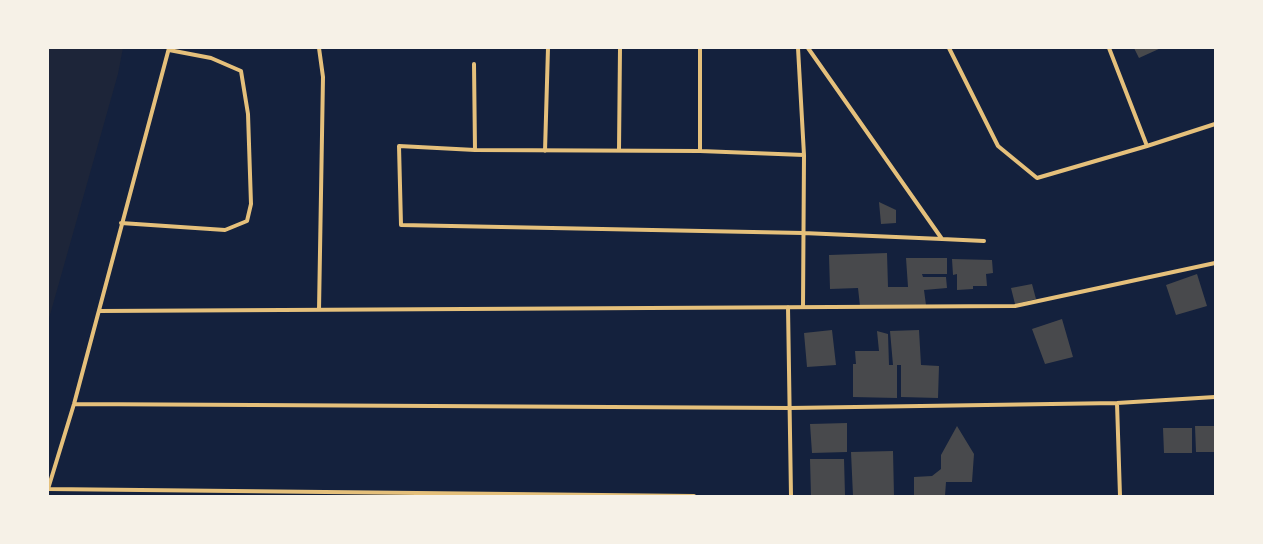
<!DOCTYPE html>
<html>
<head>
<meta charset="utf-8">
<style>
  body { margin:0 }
  #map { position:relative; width:1263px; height:544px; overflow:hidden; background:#14213d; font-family:"Varela Round",sans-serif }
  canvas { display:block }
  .frame { position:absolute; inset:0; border:49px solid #f6f1e7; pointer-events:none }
</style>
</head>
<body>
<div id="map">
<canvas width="1263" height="544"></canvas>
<div class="frame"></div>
</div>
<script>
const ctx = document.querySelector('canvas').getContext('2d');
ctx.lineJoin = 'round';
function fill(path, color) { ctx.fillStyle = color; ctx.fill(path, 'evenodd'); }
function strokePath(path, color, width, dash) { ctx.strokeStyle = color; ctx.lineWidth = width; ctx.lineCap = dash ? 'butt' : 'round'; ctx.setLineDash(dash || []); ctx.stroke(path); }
const green = new Path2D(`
  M48,48H123L118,74L48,322Z`);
const building = new Path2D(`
  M1134,48H1161L1139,58Z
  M879,202L896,210V223L881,224Z
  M887,253L888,287H908L906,258H947V274H922L923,277H946L947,288L924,290L926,305L860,306L858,288L830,289L829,255Z
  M952,259L992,260L993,273L986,274L987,286H973V289L957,290V274L953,275Z
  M1197,274L1207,306L1176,315L1166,285Z
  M1032,284L1036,299L1015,304L1011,288Z
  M1062,319L1073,357L1045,364L1032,329Z
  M832,330L836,365L807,367L804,333Z
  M919,330L921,365L939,366L938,398L901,397V365H897V398L853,397V364H856L855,351H879L877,331L888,334L889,365H893L890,331Z
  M847,423V452L812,453L810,424Z
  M957,426L974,454L972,482H946L945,496H914V477L932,476L941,469V455Z
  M1195,426H1215V452H1196Z
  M1163,428H1192V453H1164Z
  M893,451L894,496H853L851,452Z
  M810,459H844L845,495L811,496Z`);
const minor = new Path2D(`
  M700,48V151
  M798,48L804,155L803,307
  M949,48L998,146L1037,178L1147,146L1215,124
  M1109,48L1147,146
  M474,64L475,150
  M619,150L620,48
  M545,151L548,48
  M804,155L700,151L475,150L399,146L401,225L803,233L942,239L808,48
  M121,223L225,230L247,221L251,204L248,114L241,71L211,58L169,50
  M942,239L984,241
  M788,307L791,496
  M319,310L323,77L319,48
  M99,311L1015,306L1215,263
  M1117,403L1120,496
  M74,404L790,408L1117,403L1215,397
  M48,489L694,496
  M48,489L74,404L169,48`);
fill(green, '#1d2539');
fill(building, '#48494c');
strokePath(minor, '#e5c07b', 4);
</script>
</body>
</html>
